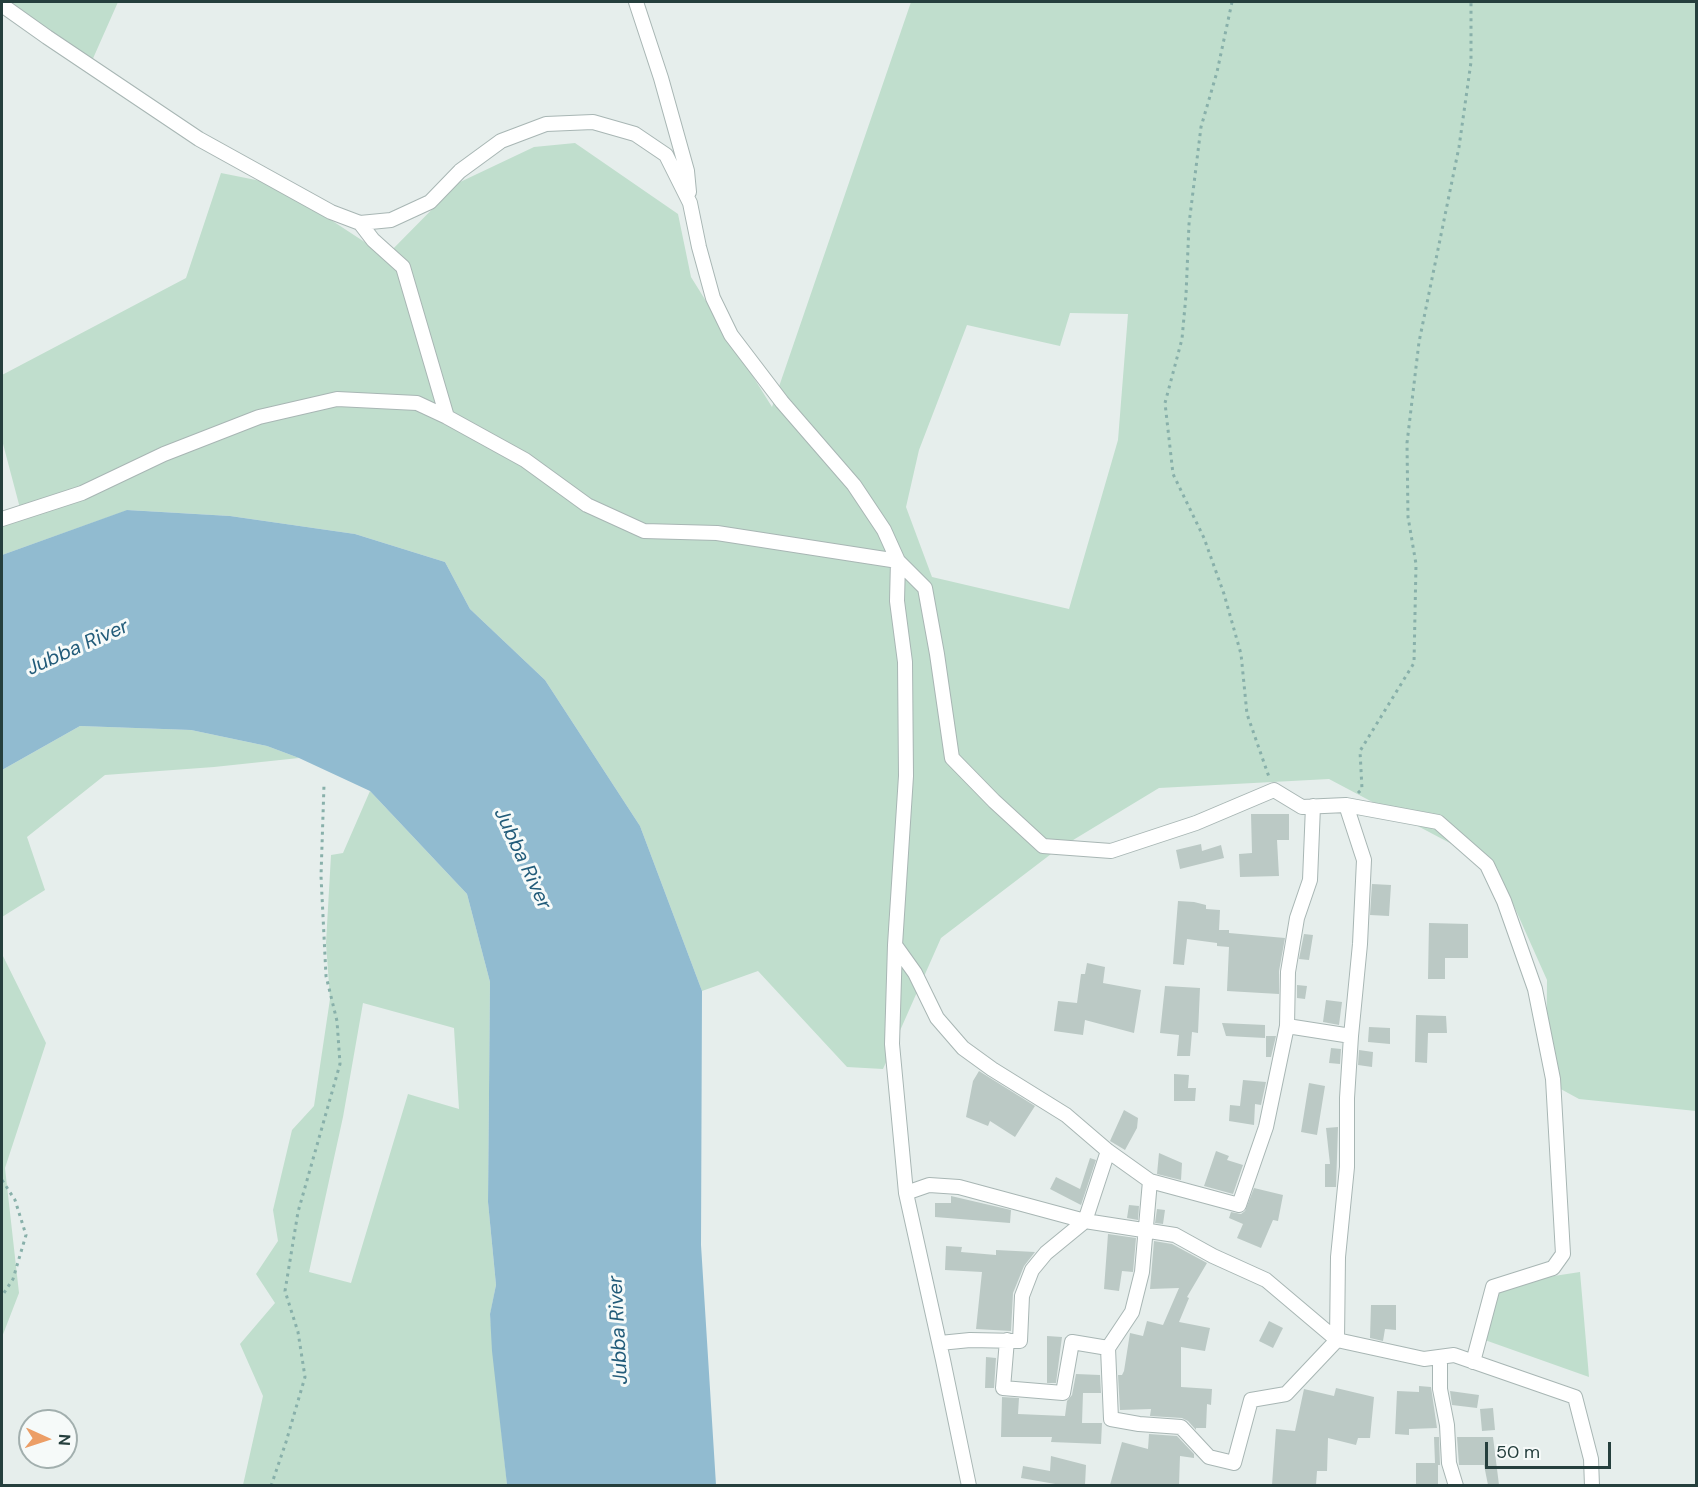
<!DOCTYPE html>
<html>
<head>
<meta charset="utf-8">
<style>
  body { margin:0 }
  #map { position:relative; width:1698px; height:1487px; overflow:hidden; background:#e6eeec; font-family:"DM Sans",sans-serif }
  canvas { display:block }
  .frame { position:absolute; inset:0; border:3px solid #253f3d; pointer-events:none }
  .north { position:absolute; left:18px; top:1409px; width:60px; height:60px; box-sizing:border-box; background:#f6faf9; border:2px solid #a2afae; border-radius:50%; rotate:93deg; font-size:16px; font-weight:700; line-height:24px; text-align:center; color:#253f3d }
  .north::after { content:''; display:block; margin:auto; width:21px; height:27px; background:#ec9e66; clip-path:polygon(50% 0,100% 100%,50% 72%,0 100%) }
  .scale { position:absolute; left:1485px; top:1442px; width:126px; height:27px; box-sizing:border-box; border:3px solid #253f3d; border-top:0; padding-left:8px; font-size:18px; line-height:21px; white-space:nowrap; color:#253f3d; -webkit-text-stroke:4px #f6faf9; paint-order:stroke }
</style>
</head>
<body>
<div id="map">
<canvas width="1698" height="1487"></canvas>
<div class="frame"></div>
<div class="north">N</div>
<div class="scale">50 m</div>
</div>
<script>
const ctx = document.querySelector('canvas').getContext('2d');
ctx.lineJoin = 'round';
function fill(path, color) { ctx.fillStyle = color; ctx.fill(path, 'evenodd'); }
function strokePath(path, color, width, dash) { ctx.strokeStyle = color; ctx.lineWidth = width; ctx.lineCap = dash ? 'butt' : 'round'; ctx.setLineDash(dash || []); ctx.stroke(path); }
function label(font, color, halo, rows, align = 'center') {
  ctx.font = font + ' "DM Sans",sans-serif'; ctx.lineWidth = 6; ctx.setLineDash([]); ctx.textBaseline = 'middle'; ctx.strokeStyle = halo; ctx.fillStyle = color; for (const [text, x, y, turn = 0] of rows) {
    ctx.save(); ctx.translate(x, y); ctx.rotate((+turn || 0) * Math.PI / 180); ctx.textAlign = isNaN(turn) ? turn : align; if (halo) ctx.strokeText(text, 0, 0); ctx.fillText(text, 0, 0); ctx.restore();
  }
}
const green = new Path2D(`
  M2,2H118L91,63Z
  M911,2H1696V1111L1579,1099L1546,1081L1547,980L1497,868L1329,779L1159,788L1055,851L941,938L883,1069L847,1067L758,971L702,991L640,826L545,680L470,609L445,562L355,534L230,516L128,510L2,555V521L21,512L2,440V375L186,278L221,173L276,184L386,256L458,183L534,147L575,143L678,214L691,277L772,407ZM1070,313L1128,314L1118,440L1069,609L932,577L906,507L919,450L967,325L1060,346Z
  M80,726L191,730L267,746L299,758L214,767L105,775L27,837L45,890L2,917V770Z
  M370,791L467,894L490,982L488,1202L496,1285L490,1315L507,1485H243L263,1396L240,1344L275,1303L256,1274L278,1241L273,1210L292,1130L314,1106L330,999L326,943L331,855L343,853ZM363,1003L454,1028L459,1109L408,1094L351,1283L309,1272L343,1117Z
  M2,954L46,1043L5,1168L19,1293L2,1337Z
  M1580,1272L1589,1377L1482,1339L1495,1285Z`);
const water = new Path2D(`
  M127,510L230,516L355,534L445,562L470,609L545,680L640,826L702,991L701,1245L716,1485H507L492,1351L490,1314L496,1285L488,1202L490,982L467,894L370,791L299,758L267,746L191,730L80,726L2,770V555Z`);
const building = new Path2D(`
  M1251,814H1289V840H1277L1279,876L1240,877L1239,854L1252,853Z
  M1201,844L1202,851L1221,845L1224,858L1180,869L1176,850Z
  M1372,884L1391,885L1389,916L1370,915Z
  M1178,901L1194,902L1206,905V909L1220,910L1219,930H1229V933L1285,938L1279,971V994L1227,991L1229,947L1217,946V943L1187,939L1184,965L1173,964Z
  M1429,923L1468,924V958H1445V979H1428Z
  M1304,934L1313,935L1309,960L1299,959Z
  M1087,963L1105,967L1103,983L1141,990L1134,1033L1085,1020L1083,1035L1054,1031L1058,1001L1077,1003L1081,974H1085Z
  M1297,985L1307,986L1305,999L1297,998Z
  M1165,986L1200,988L1198,1033L1192,1032L1190,1056H1177L1179,1035L1160,1033Z
  M1326,1000L1342,1002L1339,1025L1323,1022Z
  M1416,1015L1446,1016L1447,1033H1428L1427,1063L1415,1062Z
  M1222,1023L1265,1025V1038L1226,1036Z
  M1369,1027L1390,1028V1044L1368,1042Z
  M1266,1036H1276L1271,1057H1266Z
  M1331,1048L1341,1049L1340,1064L1329,1063Z
  M1359,1050L1373,1052L1372,1067L1358,1065Z
  M979,1071L1035,1106L1015,1137L990,1121L988,1126L966,1117L973,1081Z
  M1174,1074L1189,1075L1188,1088H1196L1195,1101H1174Z
  M1243,1080L1266,1082L1261,1105L1255,1104L1254,1125L1229,1121L1230,1105L1240,1106Z
  M1309,1083L1325,1086L1317,1135L1301,1132Z
  M1124,1110L1138,1118L1137,1128L1125,1150L1110,1141Z
  M1338,1127L1336,1187H1325V1164H1330L1326,1128Z
  M1216,1151L1229,1156L1227,1160L1243,1165L1233,1194L1204,1186Z
  M1159,1153L1182,1163L1181,1180L1157,1174Z
  M1090,1158L1096,1160L1081,1205L1050,1189L1056,1177L1080,1189Z
  M1254,1188L1283,1195L1278,1221L1273,1220L1261,1248L1237,1238L1243,1224L1229,1218L1231,1212L1241,1214L1245,1211Z
  M951,1196L1011,1210L1010,1223L935,1217V1203H951Z
  M1129,1205L1139,1206L1138,1220L1127,1218Z
  M1157,1209L1165,1210L1163,1224L1155,1223Z
  M1108,1234L1136,1238L1133,1272L1122,1271L1119,1291L1104,1289Z
  M1154,1241L1172,1244L1207,1263L1187,1297L1189,1298L1179,1322L1210,1328L1205,1351L1181,1347V1387L1212,1389L1211,1405L1207,1404L1206,1428H1196V1430L1188,1421L1182,1418L1150,1416L1151,1409L1120,1410L1118,1375H1122L1124,1371L1130,1333L1143,1336L1147,1321L1163,1325L1179,1288L1150,1289Z
  M946,1246L962,1247L961,1252L996,1255V1250L1035,1252L1024,1266L1013,1293L1011,1331L976,1329L982,1272L945,1270Z
  M1371,1305H1396V1330L1385,1329L1383,1341L1370,1338Z
  M1269,1321L1283,1328L1273,1348L1259,1341Z
  M1047,1336L1062,1337L1056,1383H1047Z
  M986,1357L996,1358L994,1388H985Z
  M1076,1374L1100,1375L1101,1393H1083L1082,1423H1102L1101,1444L1051,1442L1052,1437H1001L1002,1397L1019,1398L1018,1414L1065,1416L1067,1401L1072,1395Z
  M1419,1386L1431,1387L1437,1428L1409,1429V1435L1395,1434L1397,1391L1419,1392Z
  M1336,1388L1374,1397L1370,1438H1358L1356,1445L1328,1438L1327,1471H1317L1316,1485H1272L1276,1429L1295,1431L1304,1389L1334,1396Z
  M1450,1391L1479,1395L1477,1408L1452,1405Z
  M1493,1408L1495,1430L1482,1431L1480,1409Z
  M1149,1434L1177,1436L1194,1454V1458L1180,1456L1179,1485H1110L1122,1442L1148,1449Z
  M1434,1437H1439L1440,1465H1438V1485H1416V1463H1435Z
  M1457,1437H1493L1499,1485H1488L1484,1465H1459Z
  M1051,1456L1086,1465L1085,1485H1061L1021,1478L1023,1466L1050,1471Z`);
const path = new Path2D(`
  M1232,2L1217,72L1201,127L1189,224L1186,295L1182,339L1165,403L1173,474L1204,538L1224,594L1241,654L1247,714L1269,777
  M1358,793L1362,789L1360,751L1414,663L1416,564L1408,517L1407,443L1419,342L1459,147L1471,62V2
  M2,1180L15,1200L26,1235L13,1279L2,1296
  M271,1486L286,1442L305,1377L298,1332L285,1291L298,1212L340,1064L337,1021L326,976L321,876L324,785`);
const street = new Path2D(`
  M636,2L661,78L687,171L689,192
  M2,5L47,37L199,139L331,212L360,223L391,220L430,202L460,171L501,141L546,124L593,122L635,134L666,155L690,203L699,247L713,298L731,335L782,402L854,485L884,530L898,561L897,601L905,662L906,776L895,945L915,973L937,1018L963,1048L992,1069L1066,1115L1108,1151L1150,1181L1239,1205L1266,1127L1287,1026L1351,1036L1347,1098V1167L1338,1257L1337,1340L1286,1394L1251,1400L1234,1463L1209,1457L1181,1427L1139,1424L1111,1419L1108,1348
  M360,223L373,240L403,267L447,417
  M2,519L82,493L164,454L259,417L337,399L417,403L447,417L525,460L587,505L644,531L717,533L898,561L925,588L937,654L952,758L994,801L1043,846L1111,851L1196,823L1274,790L1302,807L1346,805L1438,822L1487,865L1504,901L1535,989L1553,1079L1563,1254L1553,1268L1493,1287L1473,1362
  M1346,805L1364,860L1360,944L1351,1036
  M895,945L892,1044L906,1193L943,1360L969,1486
  M1287,1026L1288,972L1297,918L1310,880L1313,806
  M906,1193L929,1185L959,1187L1085,1221L1175,1235L1213,1256L1266,1280L1337,1340L1424,1359L1454,1355L1575,1397L1591,1459L1592,1486
  M1007,1340L1003,1388L1063,1393L1072,1342L1108,1348L1132,1312L1142,1272L1150,1181
  M940,1343L970,1340L1020,1341L1022,1296L1032,1270L1046,1253L1085,1221L1108,1151
  M1440,1357V1389L1447,1425L1449,1463L1456,1486`);
const waterNames = [
  ["Jubba River",78,648,-24],
  ["Jubba River",522,859,65],
  ["Jubba River",619,1330,-93]
];
fill(green, '#c0decd');
fill(water, '#91bbd0');
fill(building, '#bbc9c5');
strokePath(street, '#a8b6b4', 16);
strokePath(path, '#88b0aa', 3, [3, 4.5]);
strokePath(street, '#fff', 14);
label('italic 20px', '#215b79', '#f6faf9', waterNames);
</script>
</body>
</html>
